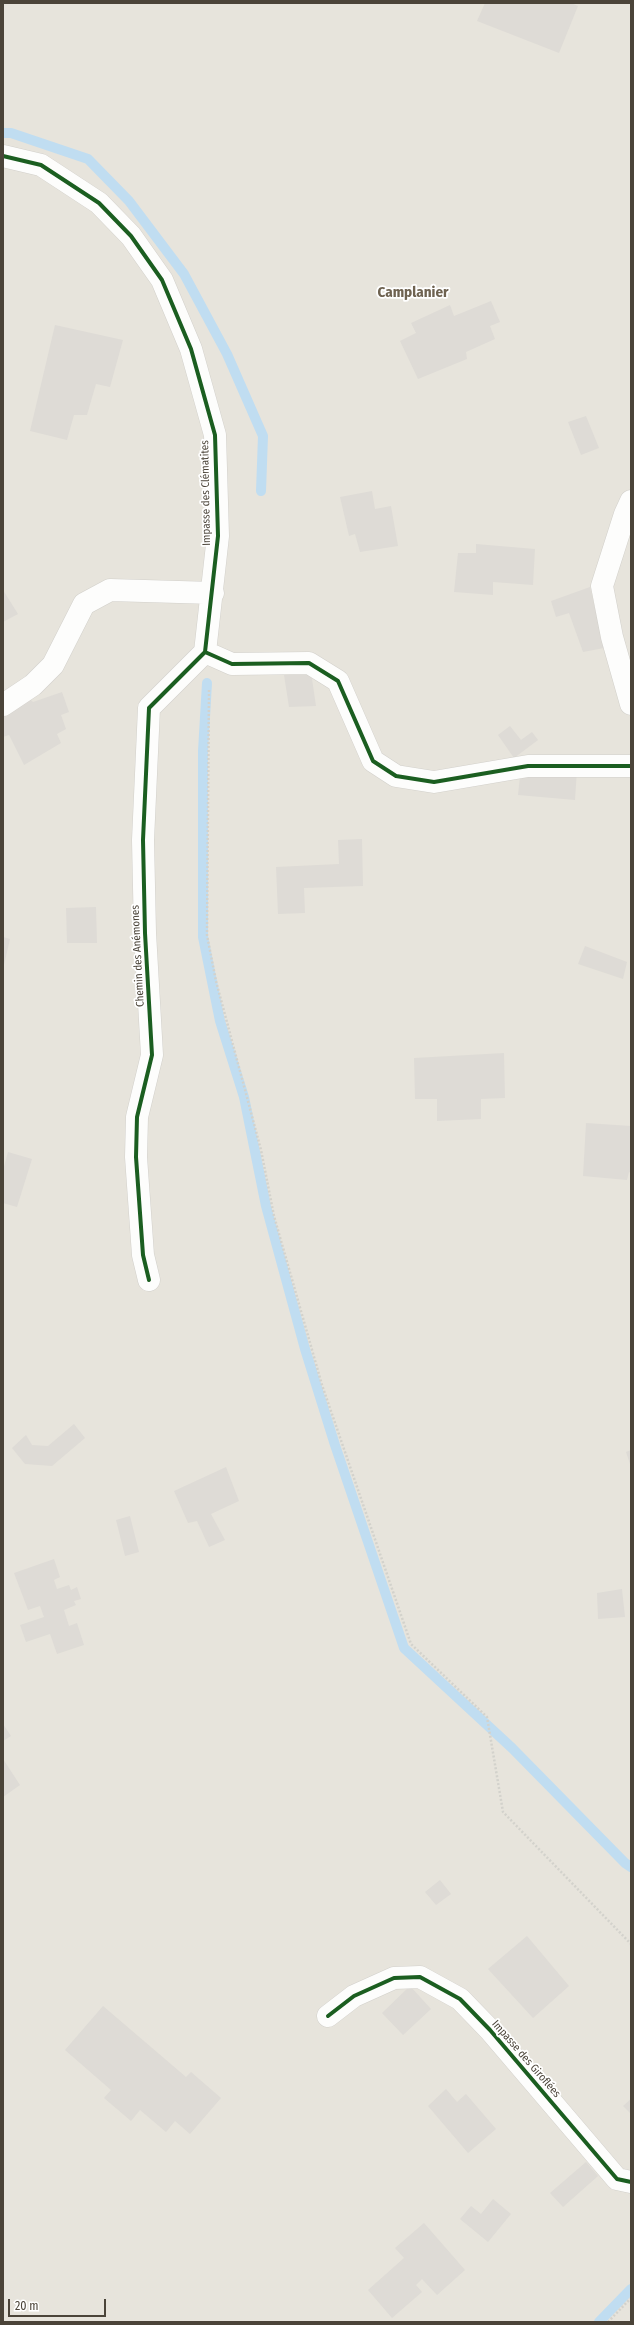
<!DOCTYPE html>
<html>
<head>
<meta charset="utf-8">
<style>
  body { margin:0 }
  #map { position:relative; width:634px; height:2325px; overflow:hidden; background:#f4f2ee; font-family:"Fira Sans Condensed",sans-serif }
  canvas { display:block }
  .frame { position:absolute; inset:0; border:4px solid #4b4439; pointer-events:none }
  .scale { position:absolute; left:8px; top:2299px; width:98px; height:18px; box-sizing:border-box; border:2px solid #4b4439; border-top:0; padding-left:5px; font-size:12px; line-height:14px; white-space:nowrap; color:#4b4439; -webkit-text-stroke:3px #fff; paint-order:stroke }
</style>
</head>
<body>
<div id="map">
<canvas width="634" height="2325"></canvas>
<div class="frame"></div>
<div class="scale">20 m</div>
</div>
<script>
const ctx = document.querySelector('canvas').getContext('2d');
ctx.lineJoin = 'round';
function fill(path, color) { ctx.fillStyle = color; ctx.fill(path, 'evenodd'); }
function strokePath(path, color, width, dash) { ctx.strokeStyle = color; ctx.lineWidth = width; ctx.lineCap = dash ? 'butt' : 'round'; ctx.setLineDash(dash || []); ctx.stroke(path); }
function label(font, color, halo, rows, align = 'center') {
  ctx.font = font + ' "Fira Sans Condensed",sans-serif'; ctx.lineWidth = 3.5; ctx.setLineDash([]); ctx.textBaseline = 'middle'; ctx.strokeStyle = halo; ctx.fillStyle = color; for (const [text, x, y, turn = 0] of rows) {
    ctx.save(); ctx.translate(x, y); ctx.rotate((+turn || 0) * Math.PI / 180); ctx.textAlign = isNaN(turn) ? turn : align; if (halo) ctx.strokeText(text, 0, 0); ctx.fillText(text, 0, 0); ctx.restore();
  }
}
const residential = new Path2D(`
  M3,3H631V2322H3Z`);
const stream = new Path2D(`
  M3,133H11L88,159L129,201L184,274L227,354L263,436L261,491
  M207,683L203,751V937L220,1021L244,1097L266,1206L305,1349L335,1445L404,1648L512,1748L625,1863L631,1867
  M599,2322L631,2289`);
const building = new Path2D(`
  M485,3H571L578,6L559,53L477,21Z
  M491,301L500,322L490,326L495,339L466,352L467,359L418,379L400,341L416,333L411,323L450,305L454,316Z
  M55,325L123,340L110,387L96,384L87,415H74L67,440L30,431Z
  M586,416L599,448L581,455L568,422Z
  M372,491L375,509L391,506L398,546L360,552L355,534L349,536L340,497Z
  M476,544L535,549L533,585L493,582V595L454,592L458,553H476Z
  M590,587L604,648L583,652L569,613L556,617L551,601Z
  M3,590L18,614L3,622Z
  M311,672L316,706L289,707L284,675Z
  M62,692L69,712L61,715L66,729L57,734L61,743L24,765L9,735L3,737V713L29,698L33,702Z
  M510,726L521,740L532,732L538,740L514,758L498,735Z
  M577,770L575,800L518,795L520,776Z
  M362,839L363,886L304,888L305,913L278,914L276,867L339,864L338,840Z
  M96,907L97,943H67L66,908Z
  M3,937L10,939L4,965L3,964Z
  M585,946L627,962L623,979L578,964Z
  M504,1053L505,1098L481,1099V1119L437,1121V1099H415L414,1058Z
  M586,1123L631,1126V1173L629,1172L627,1180L583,1176Z
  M8,1152L32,1159L17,1207L3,1203V1170Z
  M74,1424L85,1438L52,1466L25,1464L12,1448L26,1435L32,1445L48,1446Z
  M631,1450V1467L626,1452Z
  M226,1467L239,1501L211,1514L225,1540L209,1547L197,1521L188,1523L174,1491Z
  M130,1516L139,1552L125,1556L116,1520Z
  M54,1559L60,1577L54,1580L57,1589L69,1585L71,1590L77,1587L81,1599L74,1601L76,1605L64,1610L69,1626L77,1623L84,1645L57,1654L50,1634L26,1642L20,1625L44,1617L40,1606L28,1610L14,1573Z
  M622,1589L625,1617L598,1619L597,1593Z
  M3,1724L11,1736L3,1741Z
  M3,1759L20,1785L3,1797Z
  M440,1880L451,1894L436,1905L425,1892Z
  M527,1936L569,1986L533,2018L488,1969Z
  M410,1986L431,2009L403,2035L382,2013Z
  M103,2006L186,2077L191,2072L221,2098L190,2134L175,2121L166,2132L140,2110L131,2121L104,2098L111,2090L65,2050Z
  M446,2089L457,2102L466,2094L496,2129L468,2153L428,2106Z
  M631,2099V2114L623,2106Z
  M586,2162L598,2176L563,2207L550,2193Z
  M493,2199L511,2214L488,2242L460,2219L471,2206L481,2214Z
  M424,2223L465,2270L437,2295L422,2279L416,2285L422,2292L392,2318L368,2290L404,2258L395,2248Z`);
const path = new Path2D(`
  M209,690L207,935L216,981L261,1150L274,1216L322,1385L411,1644L487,1717L503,1812L631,1944
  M608,2322L631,2298`);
const street = new Path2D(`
  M3,156L41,165L99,203L131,236L162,280L191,349L215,435L218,536L205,652L232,664L309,663L338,681L373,761L396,776L434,782L528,766H631
  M631,501L625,514L602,586L612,637L631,704
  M3,705L33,685L53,665L84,604L110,590L213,593
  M149,1280L143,1255L136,1157L137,1117L152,1055L145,933L143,840L149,708L205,652
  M328,2016L354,1996L394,1978L420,1977L460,1999L490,2030L617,2179L631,2182`);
const cycleway = new Path2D(`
  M3,156L41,165L99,203L131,236L162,280L191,349L215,435L218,536L205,652L232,664L309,663L338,681L373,761L396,776L434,782L528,766H631
  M149,1280L143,1255L136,1157L137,1117L152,1055L145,933L143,840L149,708L205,652
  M328,2016L354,1996L394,1978L420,1977L460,1999L490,2030L617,2179L631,2182`);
const streetNames = [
  ["Impasse des Clématites",206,493,-91],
  ["Chemin des Anémones",138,956,-93],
  ["Impasse des Giroflées",526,2059,49]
];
const districtNames = [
  ["Camplanier",413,293]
];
fill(residential, '#e7e4dc');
strokePath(stream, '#c0ddf1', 10);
fill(building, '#dedbd6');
strokePath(street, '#d2d0cb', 23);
strokePath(path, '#d3d2cc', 2.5, [2, 2]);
strokePath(street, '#fdfdfc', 22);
strokePath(cycleway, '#1b5e20', 4);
label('11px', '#4b4439', '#fff', streetNames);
label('bold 15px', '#6e6250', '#fff', districtNames);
</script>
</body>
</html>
